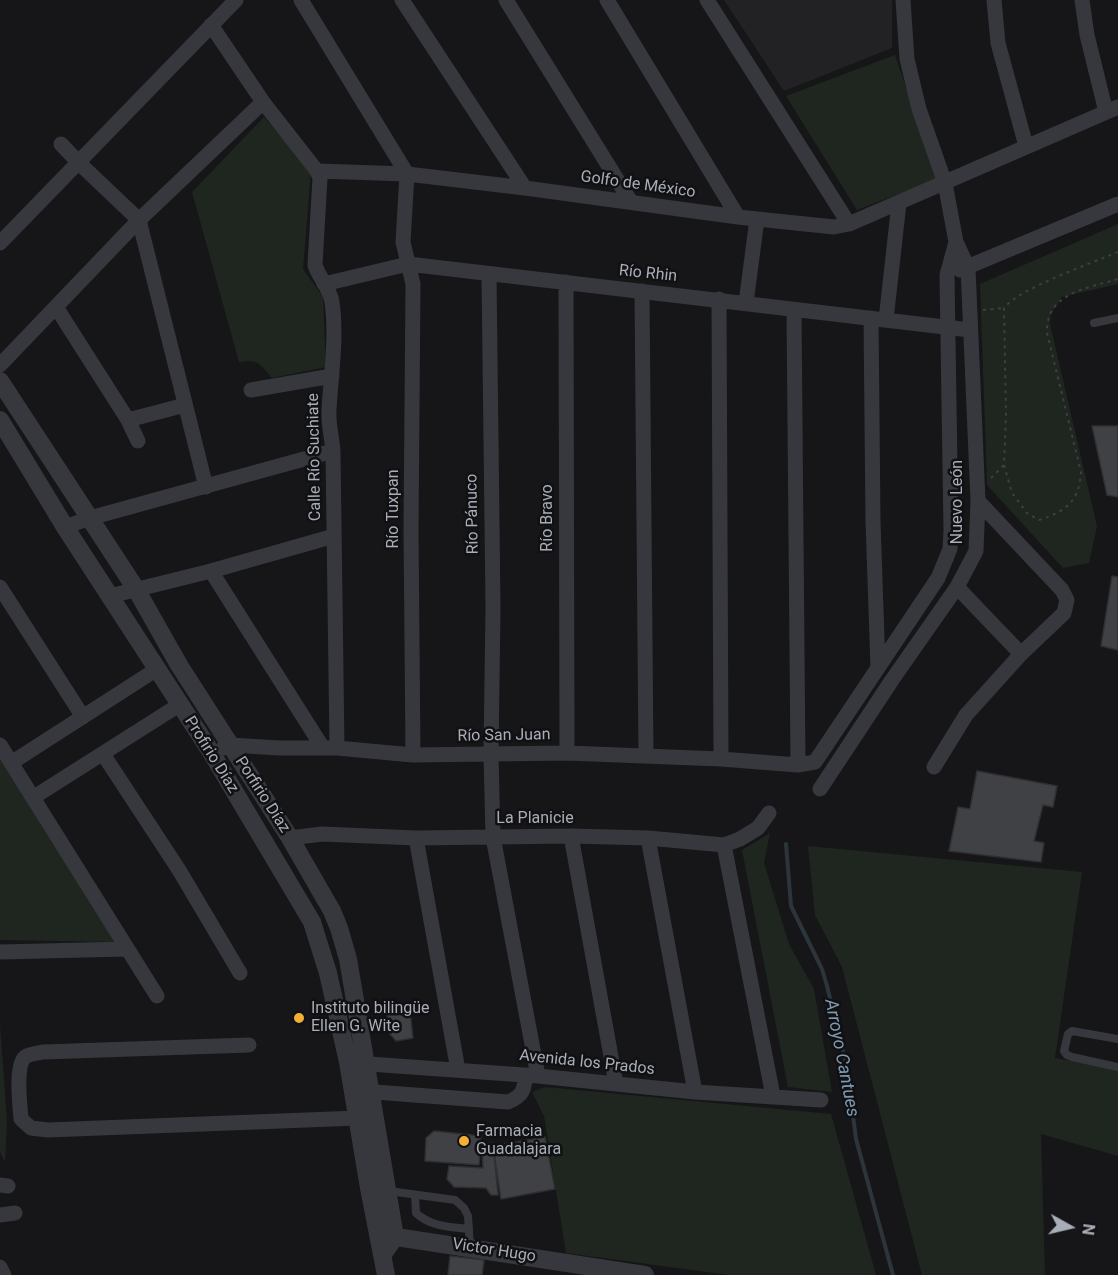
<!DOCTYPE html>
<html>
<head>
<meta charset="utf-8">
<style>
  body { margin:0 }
  #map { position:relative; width:1118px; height:1275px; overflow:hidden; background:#161618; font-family:Roboto,sans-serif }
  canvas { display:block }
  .north { position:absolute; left:1040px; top:1197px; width:60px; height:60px; -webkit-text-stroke:4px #111113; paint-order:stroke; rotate:98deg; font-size:16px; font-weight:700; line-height:24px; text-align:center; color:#a8adb8 }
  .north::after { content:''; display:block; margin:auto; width:21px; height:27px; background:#a8adb8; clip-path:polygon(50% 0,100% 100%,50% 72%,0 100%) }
</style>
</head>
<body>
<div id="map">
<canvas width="1118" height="1275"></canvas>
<div class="north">N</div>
</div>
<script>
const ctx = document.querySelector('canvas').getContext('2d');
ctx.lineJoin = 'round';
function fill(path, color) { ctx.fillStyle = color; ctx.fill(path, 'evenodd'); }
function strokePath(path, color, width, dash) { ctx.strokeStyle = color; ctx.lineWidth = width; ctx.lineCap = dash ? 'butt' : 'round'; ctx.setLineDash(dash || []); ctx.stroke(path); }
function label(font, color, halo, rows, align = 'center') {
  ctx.font = font + ' Roboto,sans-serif'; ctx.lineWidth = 5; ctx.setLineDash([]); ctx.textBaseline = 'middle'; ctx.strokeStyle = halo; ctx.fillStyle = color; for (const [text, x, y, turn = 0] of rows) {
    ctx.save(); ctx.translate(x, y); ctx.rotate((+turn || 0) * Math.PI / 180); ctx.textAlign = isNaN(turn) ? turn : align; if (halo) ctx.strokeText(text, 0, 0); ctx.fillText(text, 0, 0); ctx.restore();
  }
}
const built = new Path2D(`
  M724,0H892V48L784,91Z`);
const green = new Path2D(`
  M895,55L937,179L857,210L786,96Z
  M264,117L311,171L303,269L323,297L326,367L272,378C260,364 259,359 239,362L192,192Z
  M1118,224V284L1062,297L1051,314L1050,324L1097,526L1089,563L1063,568L987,485L980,284Z
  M0,753L119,942L0,940Z
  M770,833L764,863L789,944L814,989L832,1092L788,1087L742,850Z
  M808,846L1082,872L1055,1058L1118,1070V1156L1041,1134L1045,1275H922L842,967L815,915Z
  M0,1025L7,1121L5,1162L0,1152Z
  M545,1087L831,1114L876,1275H729L566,1253L544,1116L532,1092Z`);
const stream = new Path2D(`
  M786,844L791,906L822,969L827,986L847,1068L856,1139L893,1275`);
const building = new Path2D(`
  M1092,426H1118V497L1107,495Z
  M1112,576L1118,577V650L1101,646Z
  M977,771L1057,786L1053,807L1043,805L1034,841L1044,843L1041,862L949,851L958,807L970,809Z
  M410,1011L413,1038L396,1041L390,1034L387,1014Z
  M434,1131L481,1136L479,1165L425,1161L426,1138Z
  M545,1137L555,1189L501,1199L493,1146Z
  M493,1143L498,1195H491L486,1188L454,1187L447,1179L449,1166L483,1168L482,1144Z
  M450,1256L484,1260L482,1275H448Z`);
const path = new Path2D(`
  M1118,252C1092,263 1018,289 1004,308L1006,415L1004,465L1012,493L1027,513L1039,520C1067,511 1079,501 1081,472L1047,333C1045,293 1088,288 1118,279
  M983,310L1004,308
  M991,478L1004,465`);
const service = new Path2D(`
  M1094,323L1118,318
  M1118,1039L1072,1031L1068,1034L1064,1051L1067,1055L1072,1057L1118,1067
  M389,1191L455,1200L464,1208L468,1216L470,1247
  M415,1195L416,1213C431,1227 450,1227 469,1229`);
const minor = new Path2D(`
  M301,0L407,174L403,242L413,284L411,530L413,755
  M402,0L525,188
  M506,0L631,202
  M607,0L738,217
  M707,0L849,224
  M994,0L998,43L1026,146
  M1082,0L1087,35L1106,112
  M211,25L263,102L317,171L320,178L315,265C319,278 330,288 332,302C337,337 331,374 329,410C328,423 332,438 333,451L337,748
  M61,144L79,163L139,220L206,487
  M317,171L407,174L525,188L738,217L834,227L849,224L1118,107
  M0,243L236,0
  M960,270L1118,204
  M489,274L493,607L491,754L493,837L538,1076
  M566,282L567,753
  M324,284L408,264L970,330
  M642,291L646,756
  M719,299L721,759
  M746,303L757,219
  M56,307L128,420L138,441
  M794,310L798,765
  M871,318L873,521L878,668
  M886,320L899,203
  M0,365L139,220L263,102
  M251,390L332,376
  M128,420L185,405
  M65,527L90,518L333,451
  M211,571L323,748
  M0,587L83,717
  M957,587L1021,654
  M110,596L211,571L334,536
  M0,745L157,996
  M223,748L230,745L279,748H337L413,755L567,753L721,759L798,765L815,762L938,578L950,549L951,531L947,275L956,242
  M103,754L179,870L240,973
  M11,763L157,669
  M934,767L966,715L1021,654L1064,613L1067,600L1062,590L978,501
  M820,789L892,680L957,587L976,551L978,501L968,268L956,242L945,183L919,109L907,59L903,0
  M34,797L179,705
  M571,836L616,1084
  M290,838L322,834L416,838L571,836L648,838L724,845L740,839L758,828L769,813
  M416,838L458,1070
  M648,838L695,1092
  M724,845L773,1096
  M0,952L126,949
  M249,1045L43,1052C38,1053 29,1054 25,1057C15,1066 20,1106 21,1119L31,1128L48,1130L358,1118
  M355,1063L538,1076L695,1092L821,1100
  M361,1091L508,1102C523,1096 524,1090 526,1075
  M0,1185L8,1186
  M0,1215L15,1213
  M0,1267L4,1275`);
const tertiary = new Path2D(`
  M0,381L136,589L179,665L290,838L332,911L339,928L348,959L395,1237L383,1254
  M0,420L65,527L211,752L312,922L328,973L348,1062L369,1188L386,1275
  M383,1235L645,1275`);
const markers = [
  [299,1018,6,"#f2b134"],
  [464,1141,6,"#f2b134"]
];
const streetNames = [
  ["Golfo de México",638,185,8],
  ["Río Rhin",648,274,6],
  ["Calle Río Suchiate",315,457,-91],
  ["Nuevo León",958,502,-90],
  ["Río Tuxpan",394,509,-90],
  ["Río Pánuco",473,514,-91],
  ["Río Bravo",548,518,-90],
  ["Río San Juan",504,736,-1],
  ["Profirio Díaz",211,755,58],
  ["Porfirio Díaz",262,795,57],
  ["La Planicie",535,819],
  ["Avenida los Prados",587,1063,6],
  ["Victor Hugo",494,1251,9]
];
const poiNames = [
  ["Instituto bilingüe",311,1009],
  ["Ellen G. Wite",311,1027],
  ["Farmacia",476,1132],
  ["Guadalajara",476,1150]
];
const waterNames = [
  ["Arroyo Cantues",841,1058,79]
];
fill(built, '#222225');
fill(green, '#1e261f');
strokePath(stream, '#2c353c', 4);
fill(building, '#404145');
strokePath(building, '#303034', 1.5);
strokePath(path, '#3d3f44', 2, [3, 4.5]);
strokePath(service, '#37383d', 8);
strokePath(minor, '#37383d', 15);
strokePath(tertiary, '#37383d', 18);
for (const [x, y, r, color] of markers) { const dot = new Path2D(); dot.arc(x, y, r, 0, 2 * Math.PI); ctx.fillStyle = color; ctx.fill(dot); strokePath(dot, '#111113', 2); }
label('16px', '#a8adb8', '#111113', streetNames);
label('16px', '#a8adb8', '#111113', poiNames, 'left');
label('italic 18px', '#7f9bb3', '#111113', waterNames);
</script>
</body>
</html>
